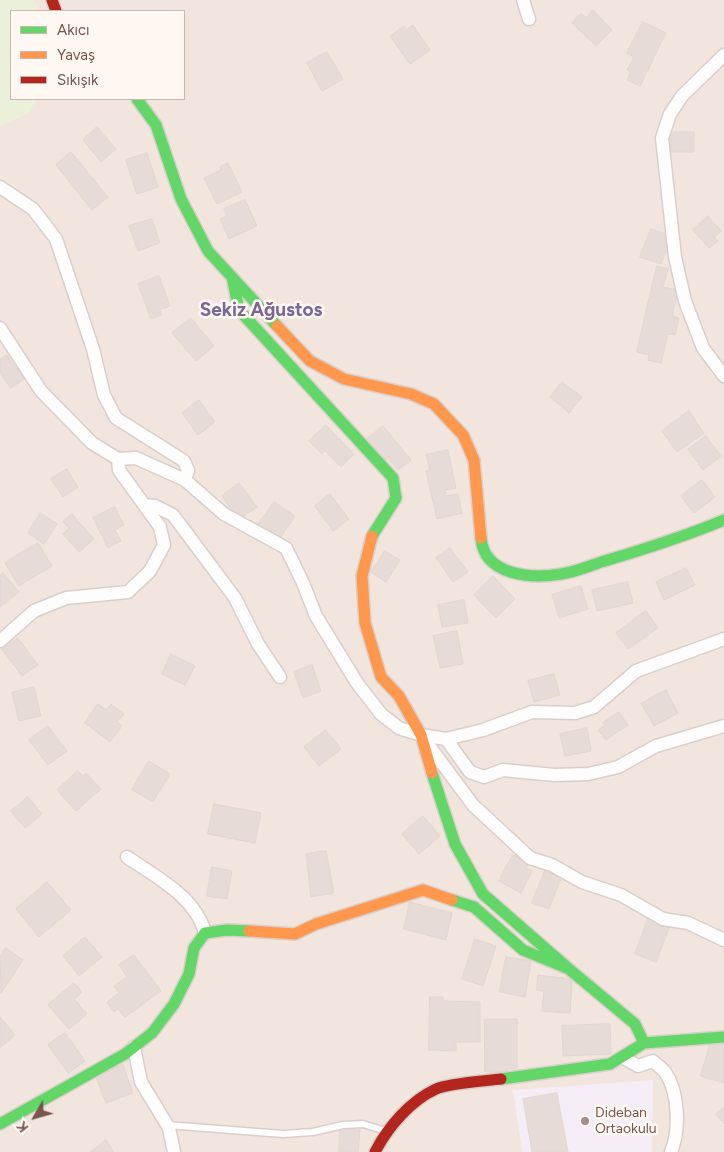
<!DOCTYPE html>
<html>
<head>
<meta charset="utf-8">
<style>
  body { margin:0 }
  #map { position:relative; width:724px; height:1152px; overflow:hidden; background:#f9f4ef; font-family:Figtree,sans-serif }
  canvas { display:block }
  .legend { position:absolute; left:10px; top:10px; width:175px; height:90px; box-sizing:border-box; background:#fff8f2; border:1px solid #c9b7b0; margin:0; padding:6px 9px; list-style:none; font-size:15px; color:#79554d }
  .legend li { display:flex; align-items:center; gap:10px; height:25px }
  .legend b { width:25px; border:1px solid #c9b7b0 }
  .north { position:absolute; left:10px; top:1092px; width:50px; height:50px; -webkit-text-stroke:4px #fff8f2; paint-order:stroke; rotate:232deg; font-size:14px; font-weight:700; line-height:20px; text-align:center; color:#79554d }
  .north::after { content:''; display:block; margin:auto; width:18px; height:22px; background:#79554d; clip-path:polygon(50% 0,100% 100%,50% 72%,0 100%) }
</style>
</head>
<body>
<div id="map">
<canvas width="724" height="1152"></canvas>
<ul class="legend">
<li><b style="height:6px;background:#63d668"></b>Akıcı</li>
<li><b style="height:6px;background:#ff974d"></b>Yavaş</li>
<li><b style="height:6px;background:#b3261e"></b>Sıkışık</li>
</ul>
<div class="north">K</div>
</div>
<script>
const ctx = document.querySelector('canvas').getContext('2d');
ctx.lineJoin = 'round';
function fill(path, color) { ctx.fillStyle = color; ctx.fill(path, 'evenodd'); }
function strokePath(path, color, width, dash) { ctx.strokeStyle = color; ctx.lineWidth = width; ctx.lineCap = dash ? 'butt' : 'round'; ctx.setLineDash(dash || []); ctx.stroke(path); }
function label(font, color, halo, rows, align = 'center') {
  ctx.font = font + ' Figtree,sans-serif'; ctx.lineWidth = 5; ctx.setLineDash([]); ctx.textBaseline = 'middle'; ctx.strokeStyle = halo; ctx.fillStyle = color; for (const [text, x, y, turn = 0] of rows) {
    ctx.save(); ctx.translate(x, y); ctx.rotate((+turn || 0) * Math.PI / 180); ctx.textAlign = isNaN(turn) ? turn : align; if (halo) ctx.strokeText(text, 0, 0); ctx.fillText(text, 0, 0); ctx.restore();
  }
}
const residential = new Path2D(`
  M0,0H724V1152H0ZM11,11H184V99H11Z`);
const education = new Path2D(`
  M653,1080L652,1152H522L513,1090Z`);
const green = new Path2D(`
  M0,0H35L39,11H11V99H37L29,113L0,126Z`);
const building = new Path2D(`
  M593,10L612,30L596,46L572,23L581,13L586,18Z
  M643,22L666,33L640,86L627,80L631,72L627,70L634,57L627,53Z
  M413,25L430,50L410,64L390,36L404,26L407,29Z
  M327,52L343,79L322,91L307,63Z
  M97,127L116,149L101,162L83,140Z
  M671,132H694V152H671Z
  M71,152L108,197L92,210L56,165Z
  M147,153L158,187L137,194L126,160Z
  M228,163L242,192L217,204L204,178L221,170L220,167Z
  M245,200L257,226L229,239L220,219L227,216L224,209Z
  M708,216L721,231L714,237L718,241L709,248L693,230Z
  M152,219L160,243L138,251L129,226Z
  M651,229L672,236L661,264L640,257Z
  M657,266L668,269L663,287L678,290L672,316L679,318L675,335L668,334L661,363L648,360L649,355L637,352Z
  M159,276L170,306L160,310L162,315L151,319L138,284Z
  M191,318L214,346L196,361L172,333Z
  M7,355L24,379L11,388L0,373V360Z
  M562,382L582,397L569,413L550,397Z
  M199,400L215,422L198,435L182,413Z
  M689,411L704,433L677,452L662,431Z
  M326,425L354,454L341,467L325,451L322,454L309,441Z
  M383,426L411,460L398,470L388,458L384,462L366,440Z
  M706,436L721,456L703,470L688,449Z
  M448,450L456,488L445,490L446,496L458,494L462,513L437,519L426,471L430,470L426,455Z
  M67,469L78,487L63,497L51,479Z
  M702,480L715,497L694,513L681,496Z
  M239,483L257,507L239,520L222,496Z
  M330,494L349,519L333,531L315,506Z
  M274,502L295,516L280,538L258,525Z
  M115,507L124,525L115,530L121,541L108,548L93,518Z
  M41,513L57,524L44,544L28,533Z
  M72,514L94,539L79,552L63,534L69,528L63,522Z
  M38,543L52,566L19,586L5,563Z
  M450,548L468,572L453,582L436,558Z
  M385,551L400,560L386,582L371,572Z
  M686,568L695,585L664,600L656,582Z
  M3,573L19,592L0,607V576Z
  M493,576L515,599L496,618L474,595Z
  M628,582L633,603L597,611L592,590Z
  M581,586L588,609L559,618L552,595Z
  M464,600L468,623L442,627L438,605Z
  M646,611L658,628L628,649L616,633Z
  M457,631L463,664L440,668L433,636Z
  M18,638L38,665L22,676L2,649Z
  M171,654L195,666L185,685L162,674Z
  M312,665L321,691L303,698L294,672Z
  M554,674L560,695L534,702L528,681Z
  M34,687L41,716L19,721L12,693Z
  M666,690L678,713L654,726L641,704Z
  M98,704L106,710L111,704L124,714L117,722L122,726L110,742L85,723Z
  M619,712L628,725L606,740L598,730L605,725L603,723Z
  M48,726L67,751L48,765L29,740Z
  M587,728L591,751L565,756L560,734Z
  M326,730L341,749L319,766L304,747Z
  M149,761L170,774L153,802L132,790Z
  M78,771L83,776L86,773L101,789L76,811L57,790Z
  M28,797L42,814L25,828L11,811Z
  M214,804L261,813L255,843L208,834Z
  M423,816L440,836L419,854L402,834Z
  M326,851L334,893L311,897L306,854Z
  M513,855L529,863L526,868L532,871L521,893L499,881Z
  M212,867L232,871L227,899L207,896Z
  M545,871L561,878L549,909L532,903Z
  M47,882L71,910L39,937L16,909Z
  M410,902L452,913L446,940L404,929Z
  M648,919L669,928L656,962L635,954Z
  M85,937L102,957L79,976L63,956Z
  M475,939L496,946L483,986L462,979Z
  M6,948L23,960L1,993L0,957Z
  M134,955L161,991L125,1017L118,1009L114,1012L107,1002L119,993L114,986L127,977L119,965Z
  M506,957L531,961L525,997L500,992Z
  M538,975L572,979L570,1013L542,1011L544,991L537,990Z
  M74,983L82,992L74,999L87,1014L69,1029L48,1005Z
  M430,997H443V1001L480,1002V1042H456V1051L429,1050Z
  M0,1017L15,1035L0,1048Z
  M485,1019H517V1068L507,1069V1072H485Z
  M610,1024L611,1054L563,1056L562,1026Z
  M65,1033L85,1061L68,1073L48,1045Z
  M711,1041L724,1044V1083L701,1076Z
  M123,1065L133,1093L106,1103L95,1075Z
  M557,1093L568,1152H532L523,1099Z
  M724,1107V1124L716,1114Z
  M340,1129L360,1130L358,1152H339Z
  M106,1140L114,1152H91Z`);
const lane = new Path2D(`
  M167,1125L283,1134L313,1132L343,1125L363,1124L386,1131`);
const street = new Path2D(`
  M523,0L529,19
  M724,55L682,96L670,114L662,138L675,257L685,301L703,348L724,376
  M0,187L33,209L56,239L93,349L104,395L116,418L184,461L188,470L185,480
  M0,328L41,391L92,443L118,459
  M144,505L155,506L173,515L235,598L258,644L280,677
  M0,641L34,611L66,598L128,592L150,571L164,545L160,527L119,470L118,459L136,458L185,480L224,514L286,548L303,583L316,616L357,683L381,714L399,728L421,735L446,739L483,730L532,712L575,713L594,707L636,671L724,639
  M446,739L470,772L484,777L503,770L554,775L588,774L618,767L656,746L724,726
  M427,743L473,805L530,858L552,865L582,882L621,895L663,919L688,923L724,940
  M127,857C156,877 196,897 205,933
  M134,1047L141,1082L169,1128L174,1152
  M622,1057L638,1066L653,1061C657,1065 662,1068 665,1072C679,1092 680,1130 671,1152`);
const fast = new Path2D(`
  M137,99L156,125L181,199L208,251L277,326
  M232,277L239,310L393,478L396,498L372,536
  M481,538C484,576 532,579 561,574C577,572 593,564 608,560C648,548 686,536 724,520
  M432,773L455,844L483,894L569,969
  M452,900L474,907L523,950L569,969L635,1024L644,1043
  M501,1079L610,1064L644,1043L724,1037
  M0,1124L125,1054L152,1033L174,1004L189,974L194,948L205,933L227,930L249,931`);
const slow = new Path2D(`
  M277,326L310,361L344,379L411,394L434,404L463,435L474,460L481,538
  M372,536L362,576L365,623L381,677L399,696L421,735L432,773
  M249,931L295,934L316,924L423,890L452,900`);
const jam = new Path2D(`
  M52,0L56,11
  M375,1152C388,1127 410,1101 436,1089C449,1083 485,1081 501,1079`);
const markers = [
  [585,1121,5,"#a68d86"]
];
const poiNames = [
  ["Dideban",595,1113],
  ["Ortaokulu",595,1129]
];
const districtNames = [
  ["Sekiz Ağustos",261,310]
];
fill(residential, '#f2e5dd');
fill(education, '#f4edf5');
fill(green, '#eaf0da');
fill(building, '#e6dbd6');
strokePath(building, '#e2d6d1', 1);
strokePath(lane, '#d8cfcc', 9);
strokePath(street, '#d8cfcc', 15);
strokePath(fast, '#d9cfcb', 14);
strokePath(slow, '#d9cfcb', 14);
strokePath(jam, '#d9cfcb', 14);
strokePath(lane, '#fefdfd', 6);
strokePath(street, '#fefdfd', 12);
strokePath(fast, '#63d668', 11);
strokePath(slow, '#ff974d', 11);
strokePath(jam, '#b3261e', 11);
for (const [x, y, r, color] of markers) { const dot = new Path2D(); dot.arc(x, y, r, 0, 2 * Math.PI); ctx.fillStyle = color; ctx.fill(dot); strokePath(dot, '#fff8f2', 2); }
label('14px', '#79554d', '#fff8f2', poiNames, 'left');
label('bold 19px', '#7c6694', '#fff8f2', districtNames);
</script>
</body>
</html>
